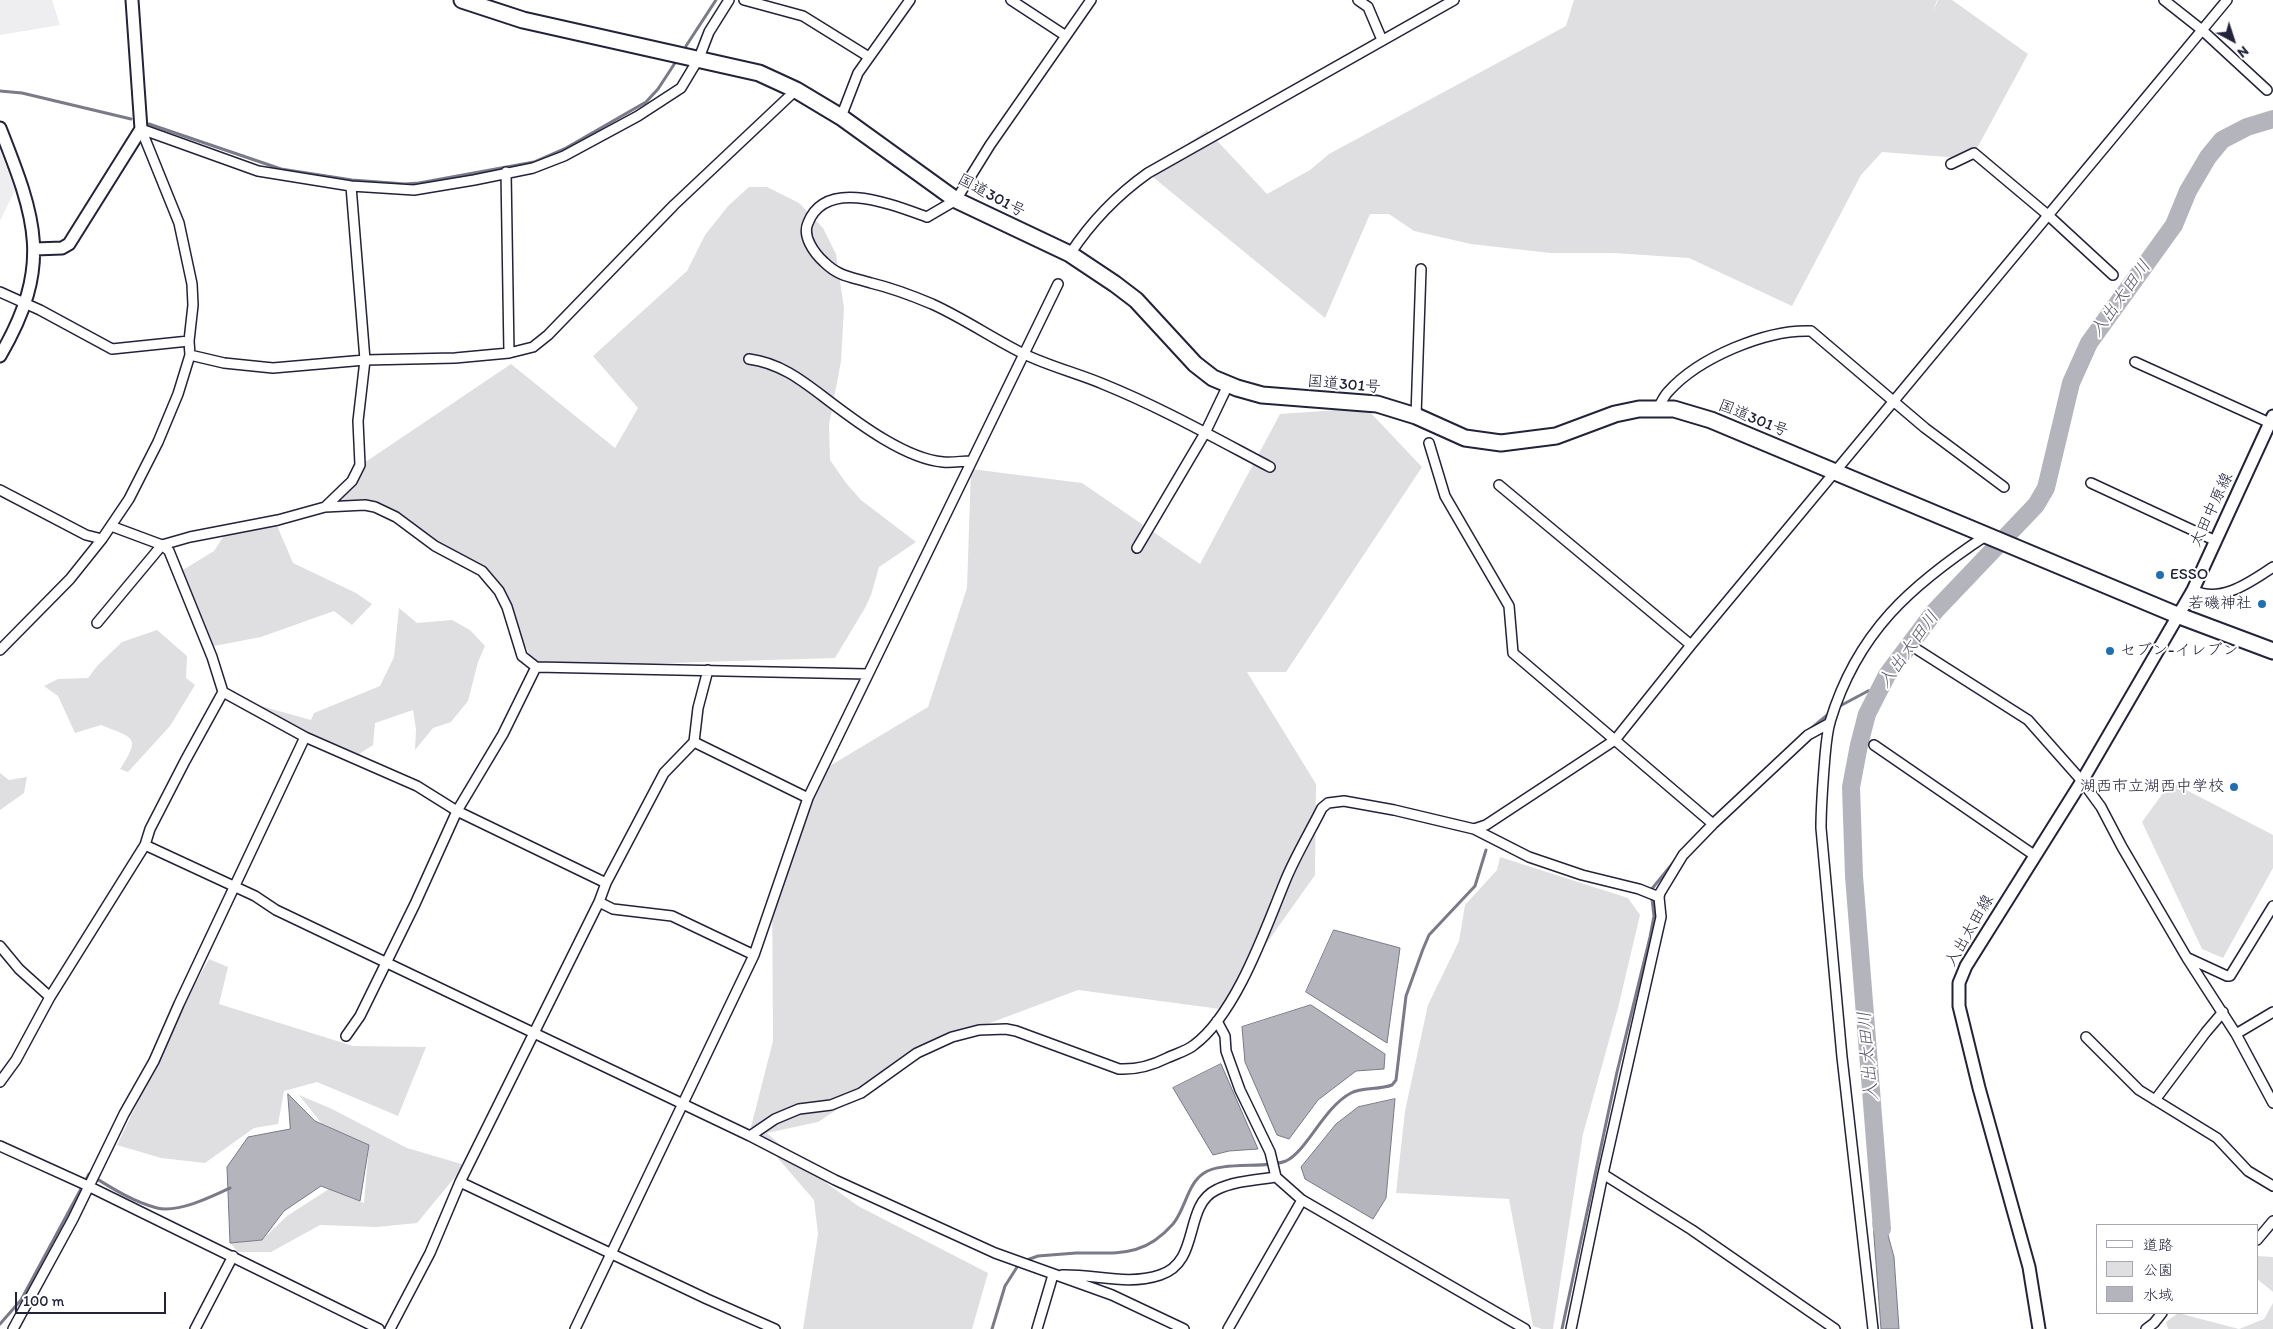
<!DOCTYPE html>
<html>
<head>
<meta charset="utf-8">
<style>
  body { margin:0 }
  #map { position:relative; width:2273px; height:1329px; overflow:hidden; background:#fff; font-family:Itim,"Klee One",sans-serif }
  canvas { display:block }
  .legend { position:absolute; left:2096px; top:1224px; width:162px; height:90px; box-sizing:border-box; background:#fff; border:1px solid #a7a7b1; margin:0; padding:6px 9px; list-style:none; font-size:15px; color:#22223b }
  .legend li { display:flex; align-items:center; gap:10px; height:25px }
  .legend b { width:25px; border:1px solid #a7a7b1 }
  .north { position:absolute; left:2208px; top:15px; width:50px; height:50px; -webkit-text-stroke:4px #fff; paint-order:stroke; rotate:140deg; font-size:14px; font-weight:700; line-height:20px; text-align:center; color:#22223b }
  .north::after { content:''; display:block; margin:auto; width:18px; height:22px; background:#22223b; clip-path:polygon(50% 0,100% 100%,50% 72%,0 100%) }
  .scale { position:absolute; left:15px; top:1292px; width:151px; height:22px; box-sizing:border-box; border:2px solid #22223b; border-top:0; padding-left:6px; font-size:15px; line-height:18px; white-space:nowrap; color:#22223b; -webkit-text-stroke:4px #fff; paint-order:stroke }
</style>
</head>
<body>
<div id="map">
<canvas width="2273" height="1329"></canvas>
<ul class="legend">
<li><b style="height:6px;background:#fff"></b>道路</li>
<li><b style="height:14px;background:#dfdfe2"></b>公園</li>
<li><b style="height:14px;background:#b4b4bc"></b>水域</li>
</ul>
<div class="north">N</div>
<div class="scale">100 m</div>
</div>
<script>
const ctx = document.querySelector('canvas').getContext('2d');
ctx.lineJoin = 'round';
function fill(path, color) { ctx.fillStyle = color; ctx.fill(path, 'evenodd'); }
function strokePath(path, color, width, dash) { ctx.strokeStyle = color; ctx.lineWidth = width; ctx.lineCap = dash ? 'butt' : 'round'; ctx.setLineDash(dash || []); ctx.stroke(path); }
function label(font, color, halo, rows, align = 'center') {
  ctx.font = font + ' Itim,"Klee One",sans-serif'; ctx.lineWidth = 4; ctx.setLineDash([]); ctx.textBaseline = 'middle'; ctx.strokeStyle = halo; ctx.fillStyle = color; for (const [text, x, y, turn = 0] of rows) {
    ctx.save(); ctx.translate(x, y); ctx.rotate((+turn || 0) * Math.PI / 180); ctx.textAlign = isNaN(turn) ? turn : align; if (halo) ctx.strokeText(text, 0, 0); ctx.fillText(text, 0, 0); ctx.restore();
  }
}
const built = new Path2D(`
  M0,0H52L60,25L0,35Z
  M0,150L15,190L0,221Z`);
const green = new Path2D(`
  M1574,0H1937L1933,12L1938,0H1952L2028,54L1975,152L1960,158L1882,152L1861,175L1792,306L1689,258L1614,253H1550L1471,244L1414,231L1389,214H1370L1325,318L1148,173L1207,130L1267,194L1310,170L1329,154L1566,26Z
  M749,187H767L799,203L823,228L836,254L844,308L841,361L829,425L830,460L846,483L861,500L916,542L879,567L871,595L865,608L835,658L536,667L491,581L382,510L334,499L361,465L511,364L615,448L638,408L593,356L687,271L705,235L728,206Z
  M1366,408L1422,467L1286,672H1247L1316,784L1315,875L1220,1009L1078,990L942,1041L818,1122L767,1133L810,1171L858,1206L988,1273L972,1329H803L818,1234L814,1200L751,1127L773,1041L772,885L828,767L928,707L967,588L971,469L1082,483L1200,564L1280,414Z
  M275,521L293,563L356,593L372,604L352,625L334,611L261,637L214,646L183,570L214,551L225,534Z
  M399,608L417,623L452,620L470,630L485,646L478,662L468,701L451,722L433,728L415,750L416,729L413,710L375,723L373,745L353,758L243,701L311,720L314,713L380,686L394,657Z
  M157,630L187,656L186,678L195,685L170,726L128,772L120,769C142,736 133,738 101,725L75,733L58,696L44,686L58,679L88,678L98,665L122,642Z
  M0,773L9,780L27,777L24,793L0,810Z
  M2171,782L2273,835V868L2223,958L2202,949L2142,822Z
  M1500,857L1628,898L1640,915L1618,1008L1583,1134L1553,1329H1542L1533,1326L1509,1199L1396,1193L1405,1111L1428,1005L1459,941L1465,905L1497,870Z
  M209,959L228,967L219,1004L353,1046L426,1047L398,1116L317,1082L284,1091L278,1124L254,1128L205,1163L161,1158L117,1145L195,984Z
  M299,1095L332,1109L407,1148L465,1165L417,1223L377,1227L320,1225L271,1252H238L230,1243L262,1240L287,1216L329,1189L364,1203L369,1145L322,1124Z
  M2257,1256L2273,1257V1292L2257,1279Z
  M2273,1303V1329H2168L2166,1322L2178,1313L2239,1329L2264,1319Z`);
const water = new Path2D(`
  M1334,930L1400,948L1387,1043L1306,992Z
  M1311,1005L1385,1054L1384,1069L1356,1071L1318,1100L1289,1139L1277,1135L1245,1062L1242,1027Z
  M1221,1064L1258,1149L1229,1151L1213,1155L1173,1088Z
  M288,1094L315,1121L369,1145L360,1201L321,1186L284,1211L262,1240L230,1243L227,1167L248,1137L290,1129Z
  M1395,1099L1386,1198L1373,1219L1305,1179L1301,1167L1336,1124L1358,1107Z
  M1880,1206L1894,1257L1899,1329H1881L1873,1223Z`);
const stream = new Path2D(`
  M686,46L716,0
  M0,91L22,93L131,119
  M149,124L281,169L352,180L405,184L419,183L534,162L566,148L646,102L658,89L675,63
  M1838,707L1868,691L1879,690
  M1809,730L1831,712
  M1024,1261L1038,1256C1050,1255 1063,1254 1076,1253C1117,1252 1142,1259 1173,1224C1186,1208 1187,1184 1204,1173C1221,1161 1267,1169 1286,1161C1307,1151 1324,1107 1351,1093C1362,1087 1379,1090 1392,1085L1396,1080L1406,996L1423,949L1429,935L1475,886L1486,850
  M0,1324L21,1300L89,1174C110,1187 133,1202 157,1208C178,1213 211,1197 230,1188
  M992,1329L1005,1286L1019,1264
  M1562,1329L1617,1072L1650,937L1654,916L1651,890L1677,858`);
const river = new Path2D(`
  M1882,1229L1854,876L1851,787L1859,745L1867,714L1887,675L1935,611L2036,505L2046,488L2071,383L2089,343L2174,225L2188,191L2208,157L2222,140L2247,127L2273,119`);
const street = new Path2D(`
  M744,0L803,16L869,57
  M1011,0L1066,36
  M1091,0L990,145L956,200L927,217C893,205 826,177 808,223C802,236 814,253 824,262C839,277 852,277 871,283C892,288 913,296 932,304C963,318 992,338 1022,353C1048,366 1077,373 1103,384C1160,407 1215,438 1270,467
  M1358,0L1368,7L1382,40
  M2164,0L2202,30L2267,90
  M841,117L858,73L910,0
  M141,129L258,171L351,186L414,190L474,180L533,168L564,156L638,116L681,88L699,58L709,32L729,0
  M1951,164L1974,153L2049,216L2113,275
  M506,172L509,353
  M1070,254C1091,222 1117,195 1148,173L1454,0
  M0,292L40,310L112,349L189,341
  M190,355L224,363L273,368L365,360L455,358L509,353L533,347L548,335L674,205L796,90
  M749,359C781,363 804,382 829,401C858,423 906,459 943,462C952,463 962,461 970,461
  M2135,362L2270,423
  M1658,408C1661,403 1664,396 1668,392C1698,358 1766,329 1811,331L1925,428L2004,487
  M1416,416L1421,269
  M1429,443L1445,496L1509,606L1513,653L1713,824
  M2091,483L2216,541
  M1499,485L1691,645
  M0,490L86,535L102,539
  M325,507L352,481L360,465L358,421L365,360L351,186
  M111,526L162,545L169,551L212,657L223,692
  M1137,548L1205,433L1228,385
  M2193,590C2221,604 2250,582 2273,567
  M97,623L162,545L190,537L278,520L325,507L365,505L375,507L396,517L435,546L482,571L499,591L507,607L522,656L536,667L867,674
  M0,650L70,579L102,539L129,499L158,442L178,394L190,355L189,341L193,305L192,284L179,223L141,129
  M1918,650L2028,720L2082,781L2101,807L2122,847L2187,958L2236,1034L2273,1103
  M694,742L808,798
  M1874,745L2034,855
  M1474,829L1486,825L1615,740L1691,645L2227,0
  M145,845L255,896L276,910L750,1136L835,1180L995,1253L1112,1295L1184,1329
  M599,902L613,909L672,916L754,955
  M0,946L19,969L50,997
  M2188,958L2227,976H2230L2273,906
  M1217,1021L1225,1036L1226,1051L1240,1090L1270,1152L1276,1177L1302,1200L1525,1329
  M2236,1034L2273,1012
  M346,1036L360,1016L415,904L457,811L503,734L536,667
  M2086,1037L2139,1090L2217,1138L2248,1171L2273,1186
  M0,1082L16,1060L50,997L145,845L150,829L185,761L223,692L305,737L417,786L457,811L606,883
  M2155,1100L2206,1032L2223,1012
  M750,1136L775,1119L799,1109L831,1105L861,1093L917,1053L952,1037L979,1030L1006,1029L1016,1031L1119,1069C1137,1070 1151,1066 1167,1058C1175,1054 1187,1051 1194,1045C1237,1013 1266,927 1286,879C1296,855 1310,832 1322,808L1328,803L1344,801L1394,810L1474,829L1529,857L1582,875L1639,889L1659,897L1660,893L1683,855L1713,824L1808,735L1830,723
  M0,1146L86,1185L379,1329
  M1603,1174L1692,1230L1835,1329
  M460,1182L707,1299L775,1329
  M2257,1240L2273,1221
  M1062,1275C1095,1274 1127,1286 1160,1275C1201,1262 1183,1206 1216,1190C1234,1181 1256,1180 1276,1177
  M13,1329L73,1219L124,1114L154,1061L179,1004L305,737
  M195,1329L233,1256
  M390,1329L430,1253L460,1182L599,902L606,883L664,773L694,742L698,708L708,670
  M575,1329L754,955L808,798L1058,284
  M1037,1329L1053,1275
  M1228,1329L1302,1200
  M1571,1329L1603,1174L1661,917L1659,897
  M1873,1329L1842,1057L1821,828C1821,804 1823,781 1825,756C1826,745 1827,733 1830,722C1857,632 1911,585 1987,535
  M2146,1329L2154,1323L2162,1313`);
const secondary = new Path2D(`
  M0,128C36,219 53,265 0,356
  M35,249L62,248L69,244L141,129L132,0
  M2039,1329L2029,1267L1979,1088L1959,1006V983L1966,966L2082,781L2193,590L2273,416`);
const highway = new Path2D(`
  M462,0L523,20L759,73L796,90L841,117L956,200L1070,254L1115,284L1136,300L1195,364L1213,378L1237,388L1262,395L1377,404L1416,416L1465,438L1501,443L1556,436L1615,414L1639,409H1674L1711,420L2177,615L2273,651`);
const markers = [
  [2160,575,5,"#1f6fb2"],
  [2262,604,5,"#1f6fb2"],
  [2110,651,5,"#1f6fb2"],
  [2234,787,5,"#1f6fb2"]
];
const streetNames = [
  ["国道301号",991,196,28],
  ["国道301号",1344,385,5],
  ["国道301号",1753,419,22],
  ["太田中原線",2212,510,-65],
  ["入出太田線",1970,931,-60]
];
const poiNames = [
  ["ESSO",2170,575],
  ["若磯神社",2252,604,"right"],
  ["セブン-イレブン",2120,651],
  ["湖西市立湖西中学校",2224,787,"right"]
];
const waterNames = [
  ["入出太田川",2121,299,-54],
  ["入出太田川",1909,650,-54],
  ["入出太田川",1869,1056,-95]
];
fill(built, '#eeeef1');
fill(green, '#dfdfe2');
fill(water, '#b4b4bc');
strokePath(water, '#7a7a88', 1);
strokePath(stream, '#7a7a88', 3);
strokePath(river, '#b4b4bc', 18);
strokePath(street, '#22223b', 12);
strokePath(secondary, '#22223b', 15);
strokePath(highway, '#22223b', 19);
strokePath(street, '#fff', 9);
strokePath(secondary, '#fff', 11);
strokePath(highway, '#fff', 15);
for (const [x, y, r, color] of markers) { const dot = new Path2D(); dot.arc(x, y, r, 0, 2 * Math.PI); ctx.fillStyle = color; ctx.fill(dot); strokePath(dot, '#fff', 2); }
label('16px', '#22223b', '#fff', streetNames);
label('16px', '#22223b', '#fff', poiNames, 'left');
label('italic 18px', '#5c5c6f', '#fff', waterNames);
</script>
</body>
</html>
